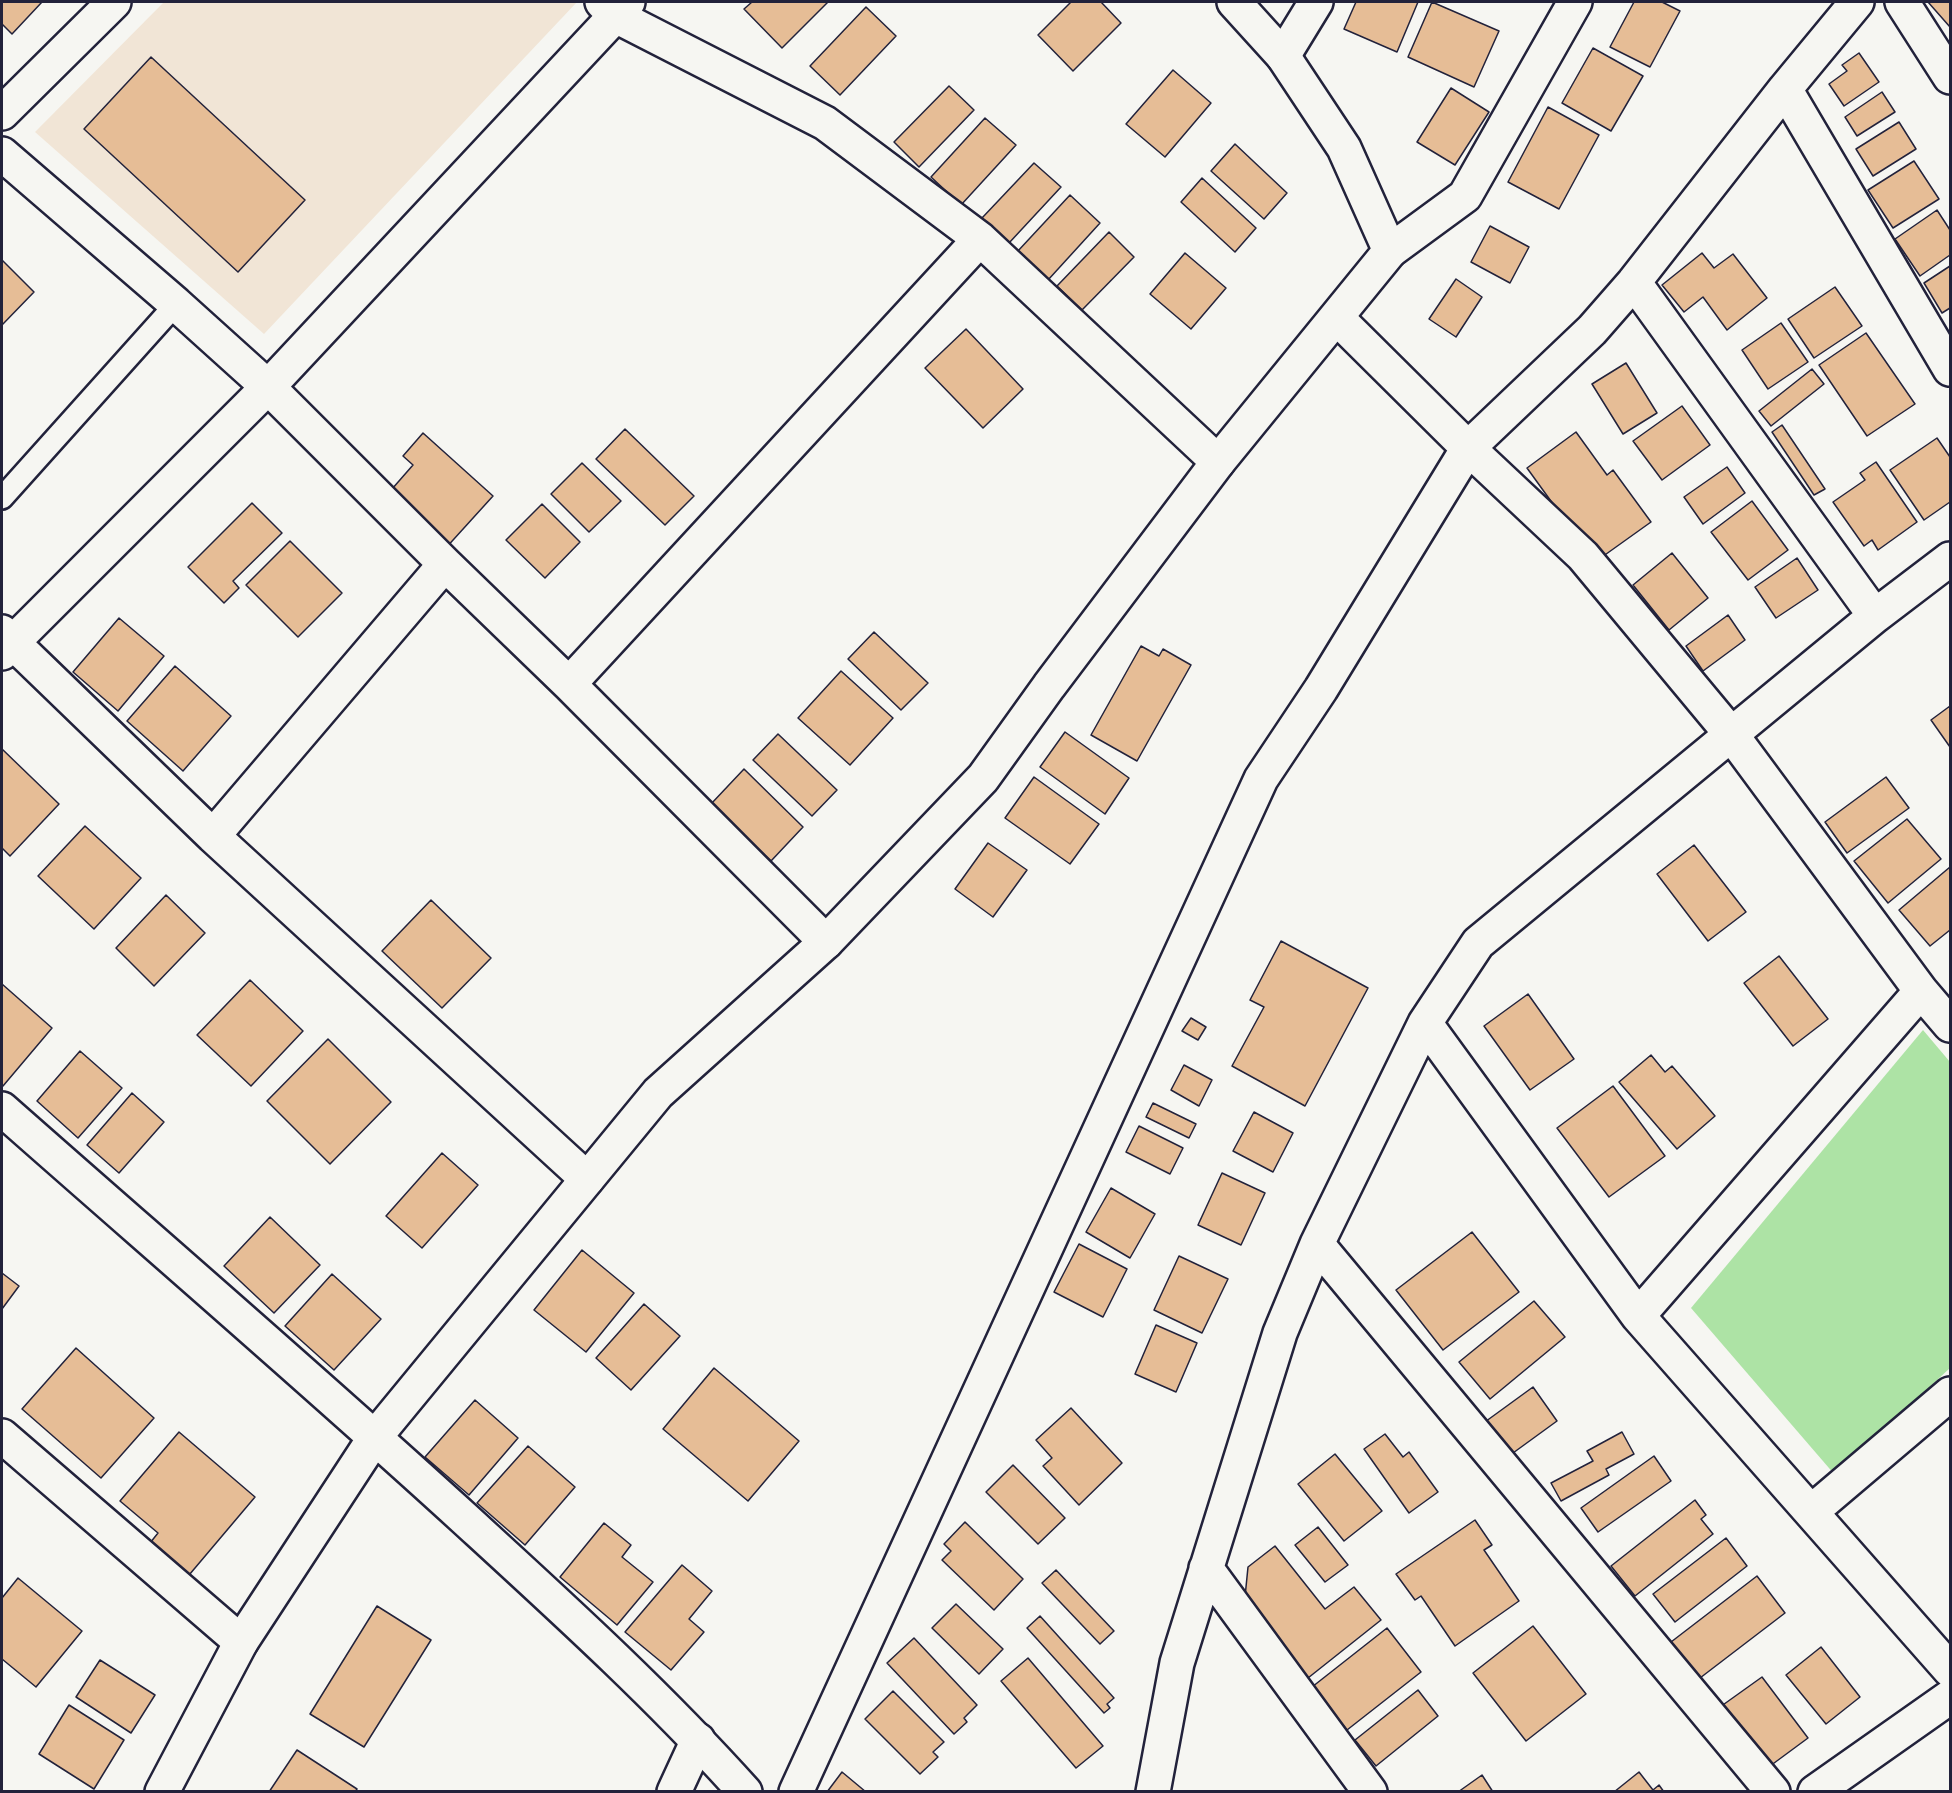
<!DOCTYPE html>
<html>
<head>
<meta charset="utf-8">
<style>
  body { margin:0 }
  #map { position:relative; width:1952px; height:1793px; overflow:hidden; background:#f6f6f2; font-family:Sriracha,sans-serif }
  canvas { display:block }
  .frame { position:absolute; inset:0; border:3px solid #22223b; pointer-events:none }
</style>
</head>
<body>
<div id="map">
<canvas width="1952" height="1793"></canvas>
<div class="frame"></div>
</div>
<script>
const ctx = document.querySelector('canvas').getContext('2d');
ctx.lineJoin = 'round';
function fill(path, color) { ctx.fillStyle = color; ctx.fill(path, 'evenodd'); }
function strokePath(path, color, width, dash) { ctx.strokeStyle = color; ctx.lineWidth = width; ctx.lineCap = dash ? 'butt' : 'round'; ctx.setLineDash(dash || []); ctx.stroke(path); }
const built = new Path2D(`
  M164,2H577L264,334L35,132Z`);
const green = new Path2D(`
  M1923,1030L1950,1062V1368L1835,1475L1691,1308Z`);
const building = new Path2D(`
  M2,2H42L12,34L2,24Z
  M752,2H828L782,48L744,9Z
  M1071,2H1101L1121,23L1073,71L1038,35Z
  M1356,2H1418L1397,52L1344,29Z
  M1432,2L1499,31L1474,87L1408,57Z
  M1634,2H1662L1680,11L1650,67L1610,47Z
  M1928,2H1950V27Z
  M866,7L896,36L840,95L810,66Z
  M1593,48L1643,76L1611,131L1562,103Z
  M1859,53L1879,82L1844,106L1829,84L1847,71L1842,65Z
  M151,57L305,200L238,272L84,129Z
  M1173,70L1211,103L1165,157L1126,124Z
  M949,86L974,110L919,167L894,142Z
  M1451,88L1489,112L1455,165L1417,142Z
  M1882,92L1895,112L1857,136L1845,117Z
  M1548,107L1599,135L1559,209L1508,182Z
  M985,118L1016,145L961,205L931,177Z
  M1899,122L1916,149L1873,176L1856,149Z
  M1235,144L1287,193L1264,219L1211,171Z
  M1914,161L1939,199L1893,228L1868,190Z
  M1034,163L1061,187L1009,243L982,218Z
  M1202,178L1256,228L1235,252L1181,202Z
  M1070,195L1100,223L1048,280L1017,252Z
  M1937,210L1950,230V255L1920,276L1895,239Z
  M1490,226L1529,247L1510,283L1471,262Z
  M1109,232L1134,257L1082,310L1057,286Z
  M1185,253L1226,288L1191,329L1150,294Z
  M1702,253L1714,268L1733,254L1767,298L1727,330L1703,297L1684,312L1662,285Z
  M2,260L34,292L2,325Z
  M1950,266V308L1942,313L1924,283Z
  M1456,279L1482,297L1456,337L1429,319Z
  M1835,287L1862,326L1814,358L1788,319Z
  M1781,323L1808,362L1768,389L1742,350Z
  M966,329L1023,389L983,428L925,368Z
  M1866,333L1915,404L1867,436L1819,365Z
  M1626,363L1657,413L1623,434L1592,384Z
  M1812,369L1824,384L1771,426L1759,411Z
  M1682,406L1710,445L1662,480L1633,441Z
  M1782,425L1825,489L1814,495L1772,432Z
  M625,429L694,496L665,525L596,459Z
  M1576,432L1607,475L1613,470L1651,522L1595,562L1527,468Z
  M423,433L493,496L444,550L385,497L413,465L403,456Z
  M1937,438L1950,457V502L1924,520L1890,470Z
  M1876,462L1917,522L1878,550L1872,540L1864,546L1833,502L1865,480L1860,473Z
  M582,463L621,501L589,532L551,494Z
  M1727,467L1745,493L1703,524L1684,497Z
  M1752,501L1788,550L1748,580L1711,532Z
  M252,503L282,533L233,581L239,588L224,603L188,567Z
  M542,504L580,542L545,578L506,540Z
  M290,541L342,593L298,637L246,585Z
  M1672,553L1708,598L1669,630L1633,585Z
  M1797,558L1818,590L1776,618L1755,587Z
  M1728,615L1745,640L1703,671L1686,646Z
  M119,618L164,656L118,711L73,672Z
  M874,632L928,683L901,710L848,659Z
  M1141,646L1159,656L1163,649L1191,665L1137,761L1091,735Z
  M175,666L231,716L183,771L127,721Z
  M841,671L893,718L850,765L798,718Z
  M1950,706V747L1931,720Z
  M1065,732L1129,778L1105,814L1040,767Z
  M778,734L837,790L812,816L753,760Z
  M2,749L59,804L10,856L2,848Z
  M744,769L803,827L771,861L711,804Z
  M1034,777L1099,824L1070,864L1005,818Z
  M1886,777L1909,808L1847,853L1825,822Z
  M1907,819L1941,859L1888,903L1854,861Z
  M85,826L141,878L94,929L38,876Z
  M988,843L1027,870L993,917L955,889Z
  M1694,845L1746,912L1708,941L1657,874Z
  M1950,867V930L1930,946L1899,910Z
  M166,895L205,933L154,986L116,948Z
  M431,900L491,958L442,1008L382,951Z
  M1281,941L1368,988L1305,1106L1232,1066L1264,1007L1250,1000Z
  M1779,956L1828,1019L1793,1046L1744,983Z
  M250,980L303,1031L251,1086L197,1035Z
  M2,984L52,1028L3,1086L2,1085Z
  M1528,994L1574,1059L1530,1090L1484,1026Z
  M1191,1018L1206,1027L1198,1040L1182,1031Z
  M328,1039L391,1102L330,1164L267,1101Z
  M80,1051L122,1088L78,1138L37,1101Z
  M1651,1055L1665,1072L1672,1066L1715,1116L1677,1149L1619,1082Z
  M1184,1065L1212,1080L1199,1106L1171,1090Z
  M1613,1086L1665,1156L1609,1197L1557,1128Z
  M132,1093L164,1122L119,1173L87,1145Z
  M1153,1103L1196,1124L1189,1138L1146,1117Z
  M1254,1112L1293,1133L1273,1172L1233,1151Z
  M1139,1126L1183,1148L1170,1174L1126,1152Z
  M442,1153L478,1185L422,1248L386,1216Z
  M1222,1173L1265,1193L1241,1245L1198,1225Z
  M1111,1188L1155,1214L1130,1258L1086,1232Z
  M270,1217L320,1265L274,1313L224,1266Z
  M1472,1232L1519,1292L1443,1350L1396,1290Z
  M1079,1244L1127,1269L1103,1317L1054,1292Z
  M582,1250L634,1293L586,1352L534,1310Z
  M1179,1256L1228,1279L1202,1333L1154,1310Z
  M2,1273L19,1286L2,1309Z
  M332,1274L381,1319L334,1370L285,1326Z
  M1534,1301L1565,1337L1490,1399L1459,1362Z
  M644,1304L680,1336L631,1390L596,1358Z
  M1156,1325L1197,1343L1176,1392L1135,1374Z
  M76,1348L154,1418L101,1478L22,1409Z
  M714,1368L799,1441L748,1501L663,1429Z
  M1533,1387L1557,1421L1502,1461L1478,1427Z
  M475,1400L518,1438L469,1495L425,1457Z
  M1071,1408L1122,1463L1079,1505L1043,1466L1052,1458L1036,1440Z
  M179,1432L255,1497L184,1581L146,1548L158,1533L120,1501Z
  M1622,1432L1634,1454L1606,1469L1609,1475L1561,1501L1551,1483L1593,1461L1587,1451Z
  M1385,1434L1403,1457L1409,1452L1438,1492L1409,1513L1364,1449Z
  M528,1446L575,1487L525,1545L477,1503Z
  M1335,1454L1382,1511L1344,1541L1298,1484Z
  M1654,1456L1671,1481L1598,1532L1581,1508Z
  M1013,1465L1065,1518L1038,1544L986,1492Z
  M1695,1500L1706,1515L1701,1519L1713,1534L1635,1596L1611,1566Z
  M1475,1520L1492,1545L1484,1550L1519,1601L1455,1646L1421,1596L1415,1600L1396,1574Z
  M965,1522L1023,1579L994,1610L942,1560L951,1551L944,1544Z
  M604,1523L631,1545L622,1557L653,1582L617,1625L560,1577Z
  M1318,1527L1348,1565L1325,1582L1295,1545Z
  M1726,1538L1747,1566L1675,1622L1653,1594Z
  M1275,1546L1325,1609L1354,1587L1381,1620L1308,1678L1245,1597L1248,1567Z
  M682,1565L712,1591L689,1619L704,1632L671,1670L625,1632Z
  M1056,1570L1114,1631L1100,1644L1042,1583Z
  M1757,1576L1785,1613L1700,1678L1671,1642Z
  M18,1578L82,1631L36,1687L2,1659V1598Z
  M956,1604L1003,1649L979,1674L932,1628Z
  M377,1606L431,1640L364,1747L310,1714Z
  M1040,1616L1114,1698L1107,1704L1110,1708L1104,1713L1027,1628Z
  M1533,1626L1586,1694L1526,1741L1473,1673Z
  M1387,1628L1421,1672L1347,1730L1312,1687Z
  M914,1638L977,1705L964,1718L967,1722L954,1734L887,1663Z
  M1821,1647L1860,1697L1826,1724L1786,1675Z
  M1028,1658L1103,1746L1076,1768L1001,1681Z
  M100,1660L155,1695L131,1733L76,1697Z
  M1762,1677L1808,1738L1766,1769L1720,1707Z
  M1418,1690L1438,1716L1376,1766L1355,1740Z
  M893,1691L944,1742L933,1752L938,1757L920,1774L865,1719Z
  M69,1705L124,1740L94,1789L39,1754Z
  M297,1750L357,1789L355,1792H269Z
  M842,1772L866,1792H827Z
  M1639,1772L1653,1790L1659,1785L1664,1792H1614Z
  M1482,1775L1493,1792H1458Z`);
const lane = new Path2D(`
  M2,498L176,304`);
const street = new Path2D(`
  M602,2L614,15L825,123L980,239L1218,462
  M1902,2L1950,77
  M1283,56L1316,2
  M1785,89L1950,369
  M2,113L114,2
  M2,154L176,304L268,387L445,564L569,684L826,942
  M1390,251L1465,196L1575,2
  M1634,282L1875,616
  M1337,318L1468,448L1583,556L1731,734L1921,991L1950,1025
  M2,632L213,836L587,1179
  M2,653L268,387L628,2
  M569,684L980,239
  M213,836L445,564
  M1425,1023L1638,1316L1950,1670
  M1317,1244L1773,1792
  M1638,1316L1921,991
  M2,1436L241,1642
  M1811,1512L1950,1394
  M1206,1568L1370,1792
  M674,1792L698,1740
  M796,1792L1261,779L1321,689L1468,448L1592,330L1634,282L1785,89L1857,2
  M1153,1792L1177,1663L1280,1333L1317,1244L1425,1023L1478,943L1875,616L1950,559
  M1815,1792L1950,1697`);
const secondary = new Path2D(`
  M2,1109C156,1245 313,1380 465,1519C561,1607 658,1695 745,1792
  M162,1792L241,1642L375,1437L658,1093L826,942L983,778L1049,686L1218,462L1390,251L1344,148L1283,56L1234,2`);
fill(built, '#f1e5d6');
fill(green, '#ade3a5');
fill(building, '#e6bd96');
strokePath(building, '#22223b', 1.5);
strokePath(lane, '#22223b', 26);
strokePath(street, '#22223b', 38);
strokePath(secondary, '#22223b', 38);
strokePath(lane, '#f6f6f2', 21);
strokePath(street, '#f6f6f2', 33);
strokePath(secondary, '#f6f6f2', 33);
</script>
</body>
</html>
